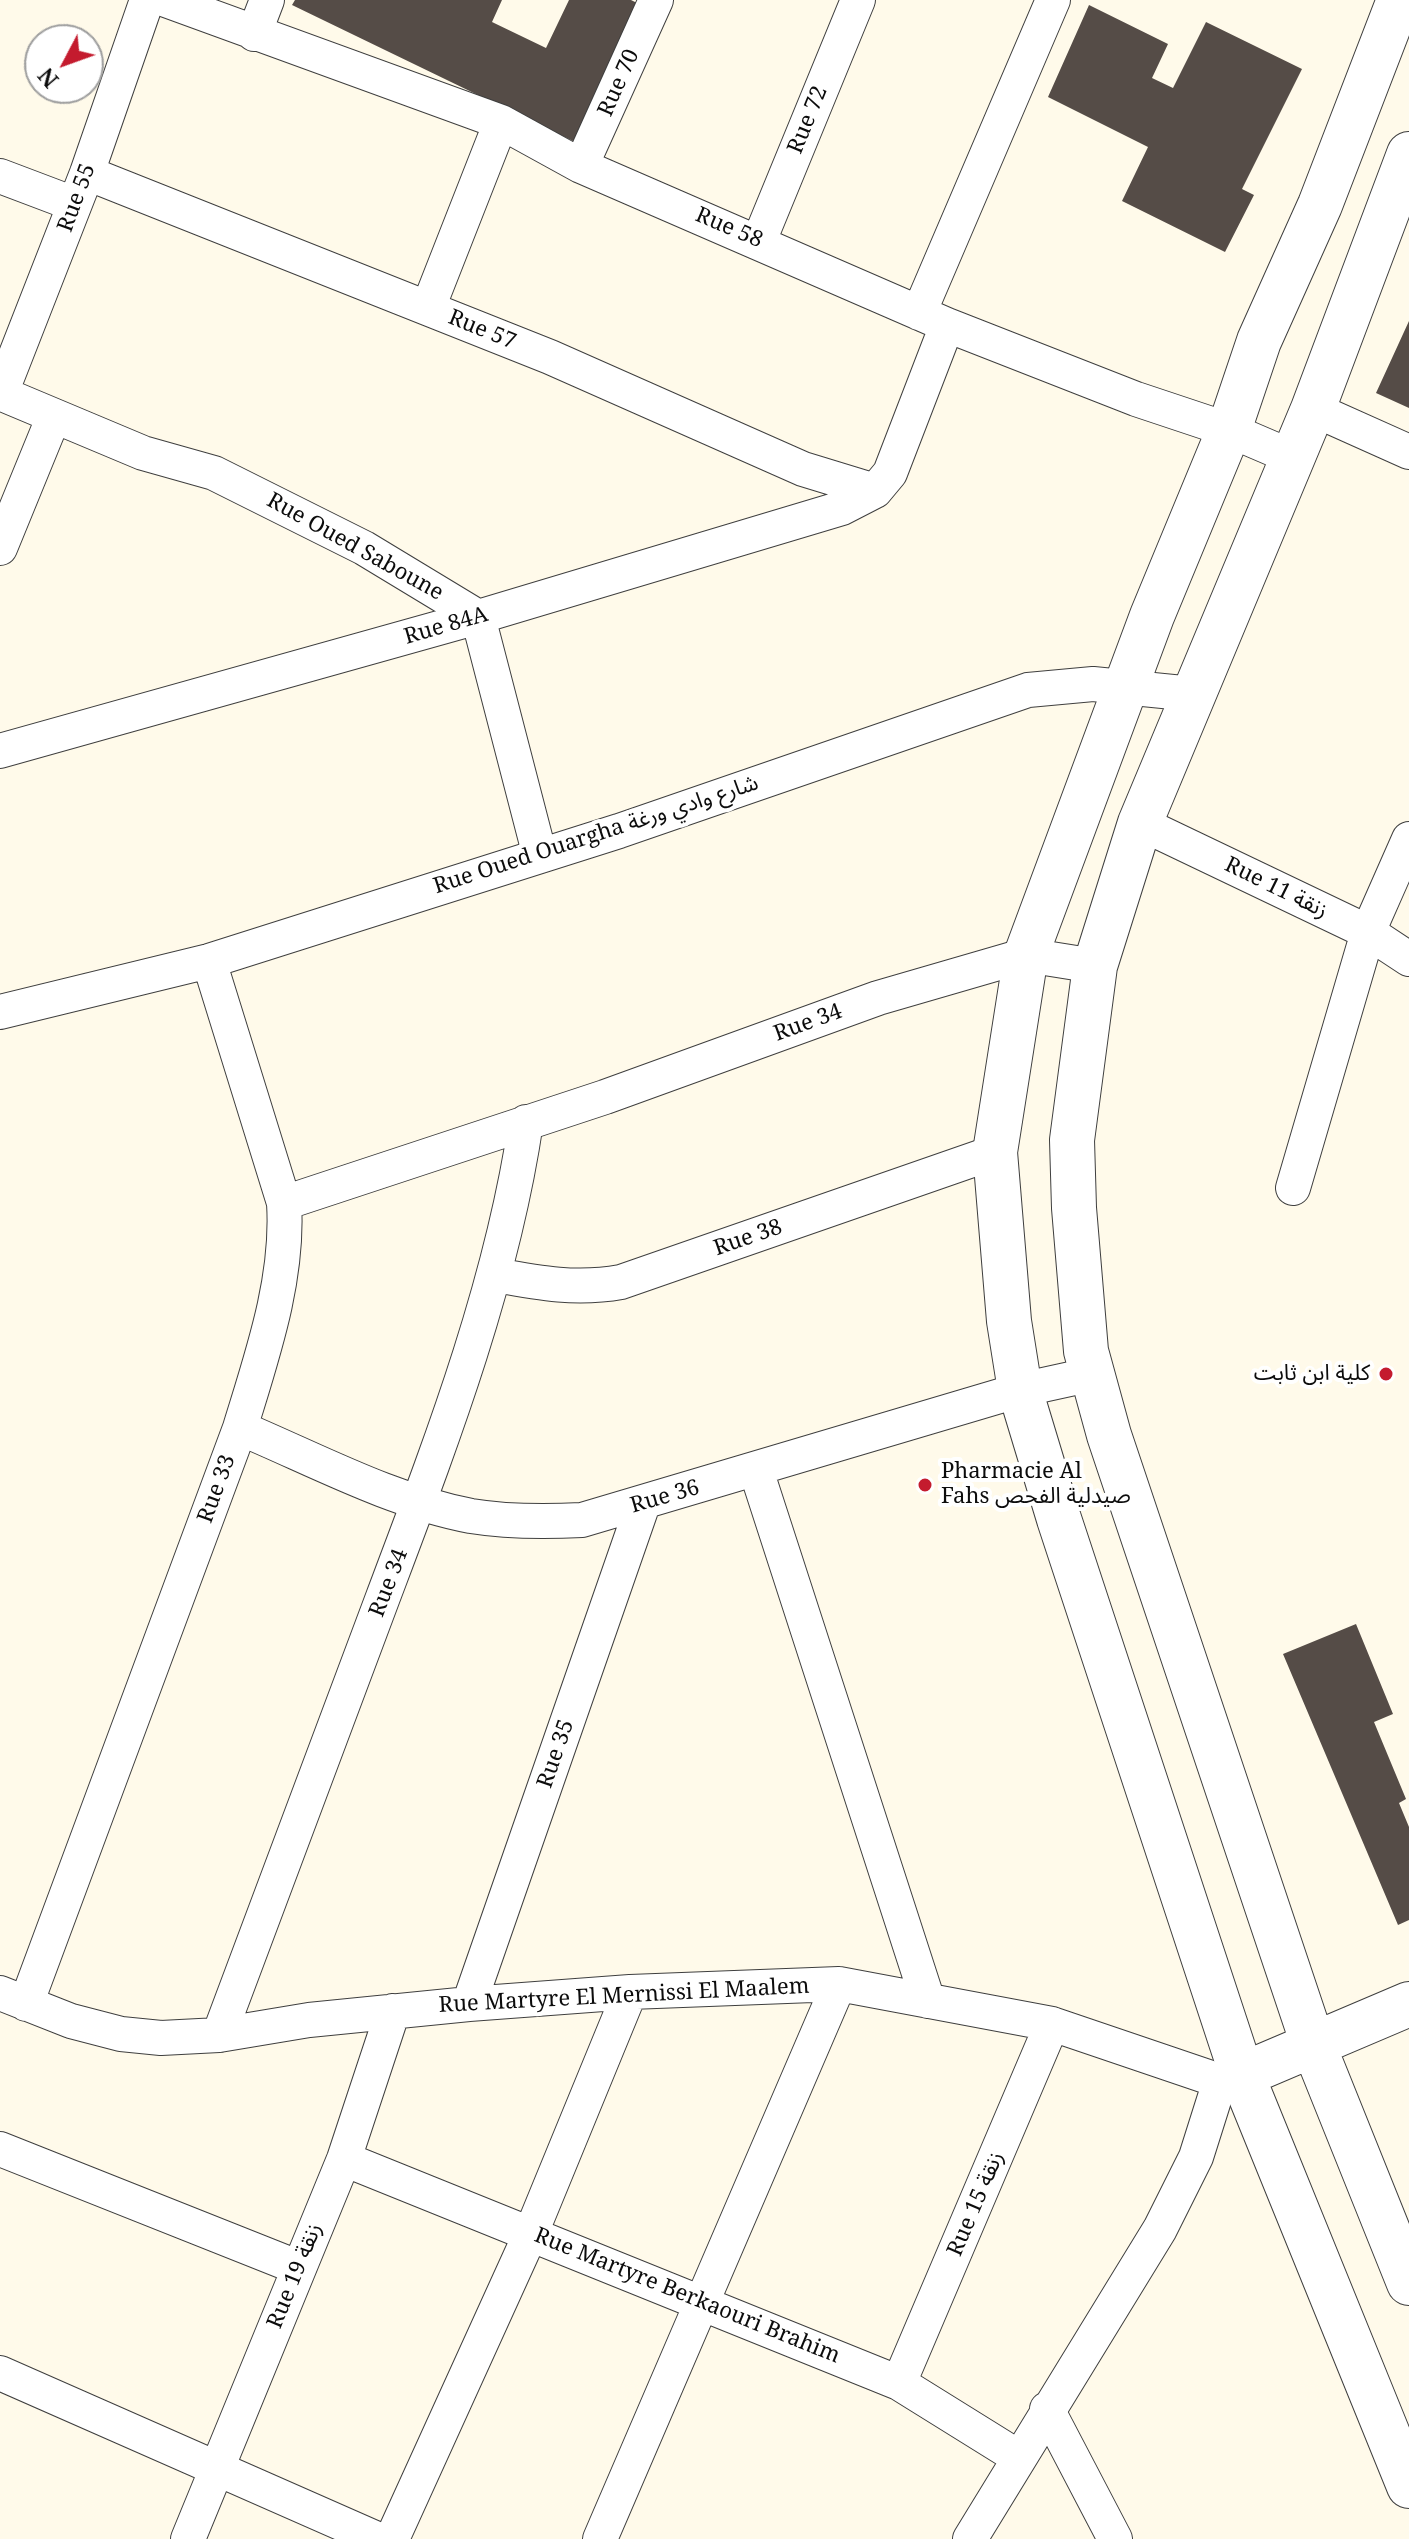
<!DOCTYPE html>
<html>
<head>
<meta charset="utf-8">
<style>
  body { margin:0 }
  #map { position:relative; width:1409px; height:2539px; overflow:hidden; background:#fffaea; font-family:"Noto Serif",serif }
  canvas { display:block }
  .north { position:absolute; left:24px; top:24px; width:80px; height:80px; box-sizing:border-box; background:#fff; border:2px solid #9e9e9e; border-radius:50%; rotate:229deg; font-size:22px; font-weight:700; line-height:32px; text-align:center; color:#0c0c0c }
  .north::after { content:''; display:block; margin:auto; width:28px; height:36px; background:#c41b2e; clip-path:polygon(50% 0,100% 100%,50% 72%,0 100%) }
</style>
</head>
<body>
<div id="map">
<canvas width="1409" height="2539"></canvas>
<div class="north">N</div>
</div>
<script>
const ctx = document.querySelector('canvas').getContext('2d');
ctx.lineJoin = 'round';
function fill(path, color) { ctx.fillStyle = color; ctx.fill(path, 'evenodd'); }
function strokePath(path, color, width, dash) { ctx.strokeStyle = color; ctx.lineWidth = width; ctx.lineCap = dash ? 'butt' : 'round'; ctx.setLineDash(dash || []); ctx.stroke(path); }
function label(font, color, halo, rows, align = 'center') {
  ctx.font = font + ' "Noto Serif","Noto Sans Arabic",serif'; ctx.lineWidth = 8; ctx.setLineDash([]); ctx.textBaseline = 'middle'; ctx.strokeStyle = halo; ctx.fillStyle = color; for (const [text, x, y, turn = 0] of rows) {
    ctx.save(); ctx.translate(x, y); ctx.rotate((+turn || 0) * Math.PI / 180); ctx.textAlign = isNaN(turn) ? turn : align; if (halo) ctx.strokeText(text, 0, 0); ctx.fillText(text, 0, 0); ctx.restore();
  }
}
const building = new Path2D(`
  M295,0H502L492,22L546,48L569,0H631L639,4L575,142L292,5Z
  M1089,5L1168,44L1152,78L1173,88L1206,22L1302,69L1242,189L1254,195L1225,252L1122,201L1148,147L1048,97Z
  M1409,321V408L1376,393Z
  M1356,1624L1393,1714L1374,1722L1406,1799L1399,1803L1409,1827V1920L1398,1925L1283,1654Z`);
const minor = new Path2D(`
  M166,0L501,122L581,166L947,325L1136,399L1229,430L1292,457
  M254,34L267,0
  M581,166L656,0
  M87,173L550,357L803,469L875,491
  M0,176L74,204
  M759,241L858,0
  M428,308L501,122
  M919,313L1053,0
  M0,393L143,453L214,473L364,548L478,617L540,856
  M1,393L87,173L147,0
  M1313,409L1409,452
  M0,548L54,416
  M0,751L478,617L842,508L875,491L890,473L947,325
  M1140,823L1368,932L1409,959
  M0,1012L209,961L619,831L1028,690L1093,684L1193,694
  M1293,1188L1368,932L1409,839
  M284,1203L605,1097L878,998L1026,955L1095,966
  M495,1275C539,1283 576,1290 621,1282L995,1152
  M240,1428C314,1459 391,1501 471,1516C508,1522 544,1522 582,1520L1020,1390L1093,1374
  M756,1470L928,2001
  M0,1993L71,2021L121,2034L161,2038L219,2035L309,2020L469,2004L630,1992L839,1984L1052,2024L1220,2081L1242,2075
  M26,2004L240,1428C262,1356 289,1279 284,1203L209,961
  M469,2004L643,1504
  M219,2035C273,1889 328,1743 383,1597C441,1443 502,1285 526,1122
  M0,2149L297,2267
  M344,2159L899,2383L1018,2457
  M0,2373L377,2539
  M899,2383L1052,2024
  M1047,2409L1115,2539
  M188,2539L344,2159L393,2011
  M392,2539L531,2233L630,1992
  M600,2539L839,1984
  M970,2539L1160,2229L1196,2157L1220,2081`);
const tertiary = new Path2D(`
  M1399,0L1320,205L1259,341L1229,430L1152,616L1026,955L995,1152L1009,1321L1020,1390L1059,1519L1242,2075L1409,2486
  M1409,154L1313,409L1140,823L1095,966L1072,1140L1074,1208L1086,1351L1109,1435L1313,2044L1409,2283
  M1242,2075L1409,2004`);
const markers = [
  [1386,1374,8,"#c41b2e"],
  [925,1485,8,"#c41b2e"]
];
const streetNames = [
  ["Rue 70",619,83,-66],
  ["Rue 72",808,120,-68],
  ["Rue 55",77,198,-70],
  ["Rue 58",729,228,23],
  ["Rue 57",482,330,22],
  ["Rue Oued Saboune",355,547,29],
  ["Rue 84A",446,626,-16],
  ["Rue Oued Ouargha شارع وادي ورغة",596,835,-18],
  ["Rue 11 زنقة",1276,888,26],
  ["Rue 34",808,1023,-20],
  ["Rue 38",748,1238,-19],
  ["Rue 33",217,1489,-70],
  ["Rue 36",665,1497,-16],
  ["Rue 34",389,1583,-69],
  ["Rue 35",556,1754,-71],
  ["Rue Martyre El Mernissi El Maalem",624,1996,-3],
  ["Rue 15 زنقة",976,2204,-67],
  ["Rue 19 زنقة",295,2276,-68],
  ["Rue Martyre Berkaouri Brahim",687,2296,22]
];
const poiNames = [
  ["كلية ابن ثابت",1370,1374],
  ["Pharmacie Al",941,1472,"left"],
  ["Fahs صيدلية الفحص",941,1497,"left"]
];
fill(building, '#554c47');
strokePath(minor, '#3f3f3f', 36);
strokePath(tertiary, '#3f3f3f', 46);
strokePath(minor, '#fff', 34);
strokePath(tertiary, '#fff', 44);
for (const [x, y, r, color] of markers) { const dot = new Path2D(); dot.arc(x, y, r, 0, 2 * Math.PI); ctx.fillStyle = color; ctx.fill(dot); strokePath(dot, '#fff', 3); }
label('22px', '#0c0c0c', '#fff', streetNames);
label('22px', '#0c0c0c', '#fff', poiNames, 'right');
</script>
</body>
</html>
